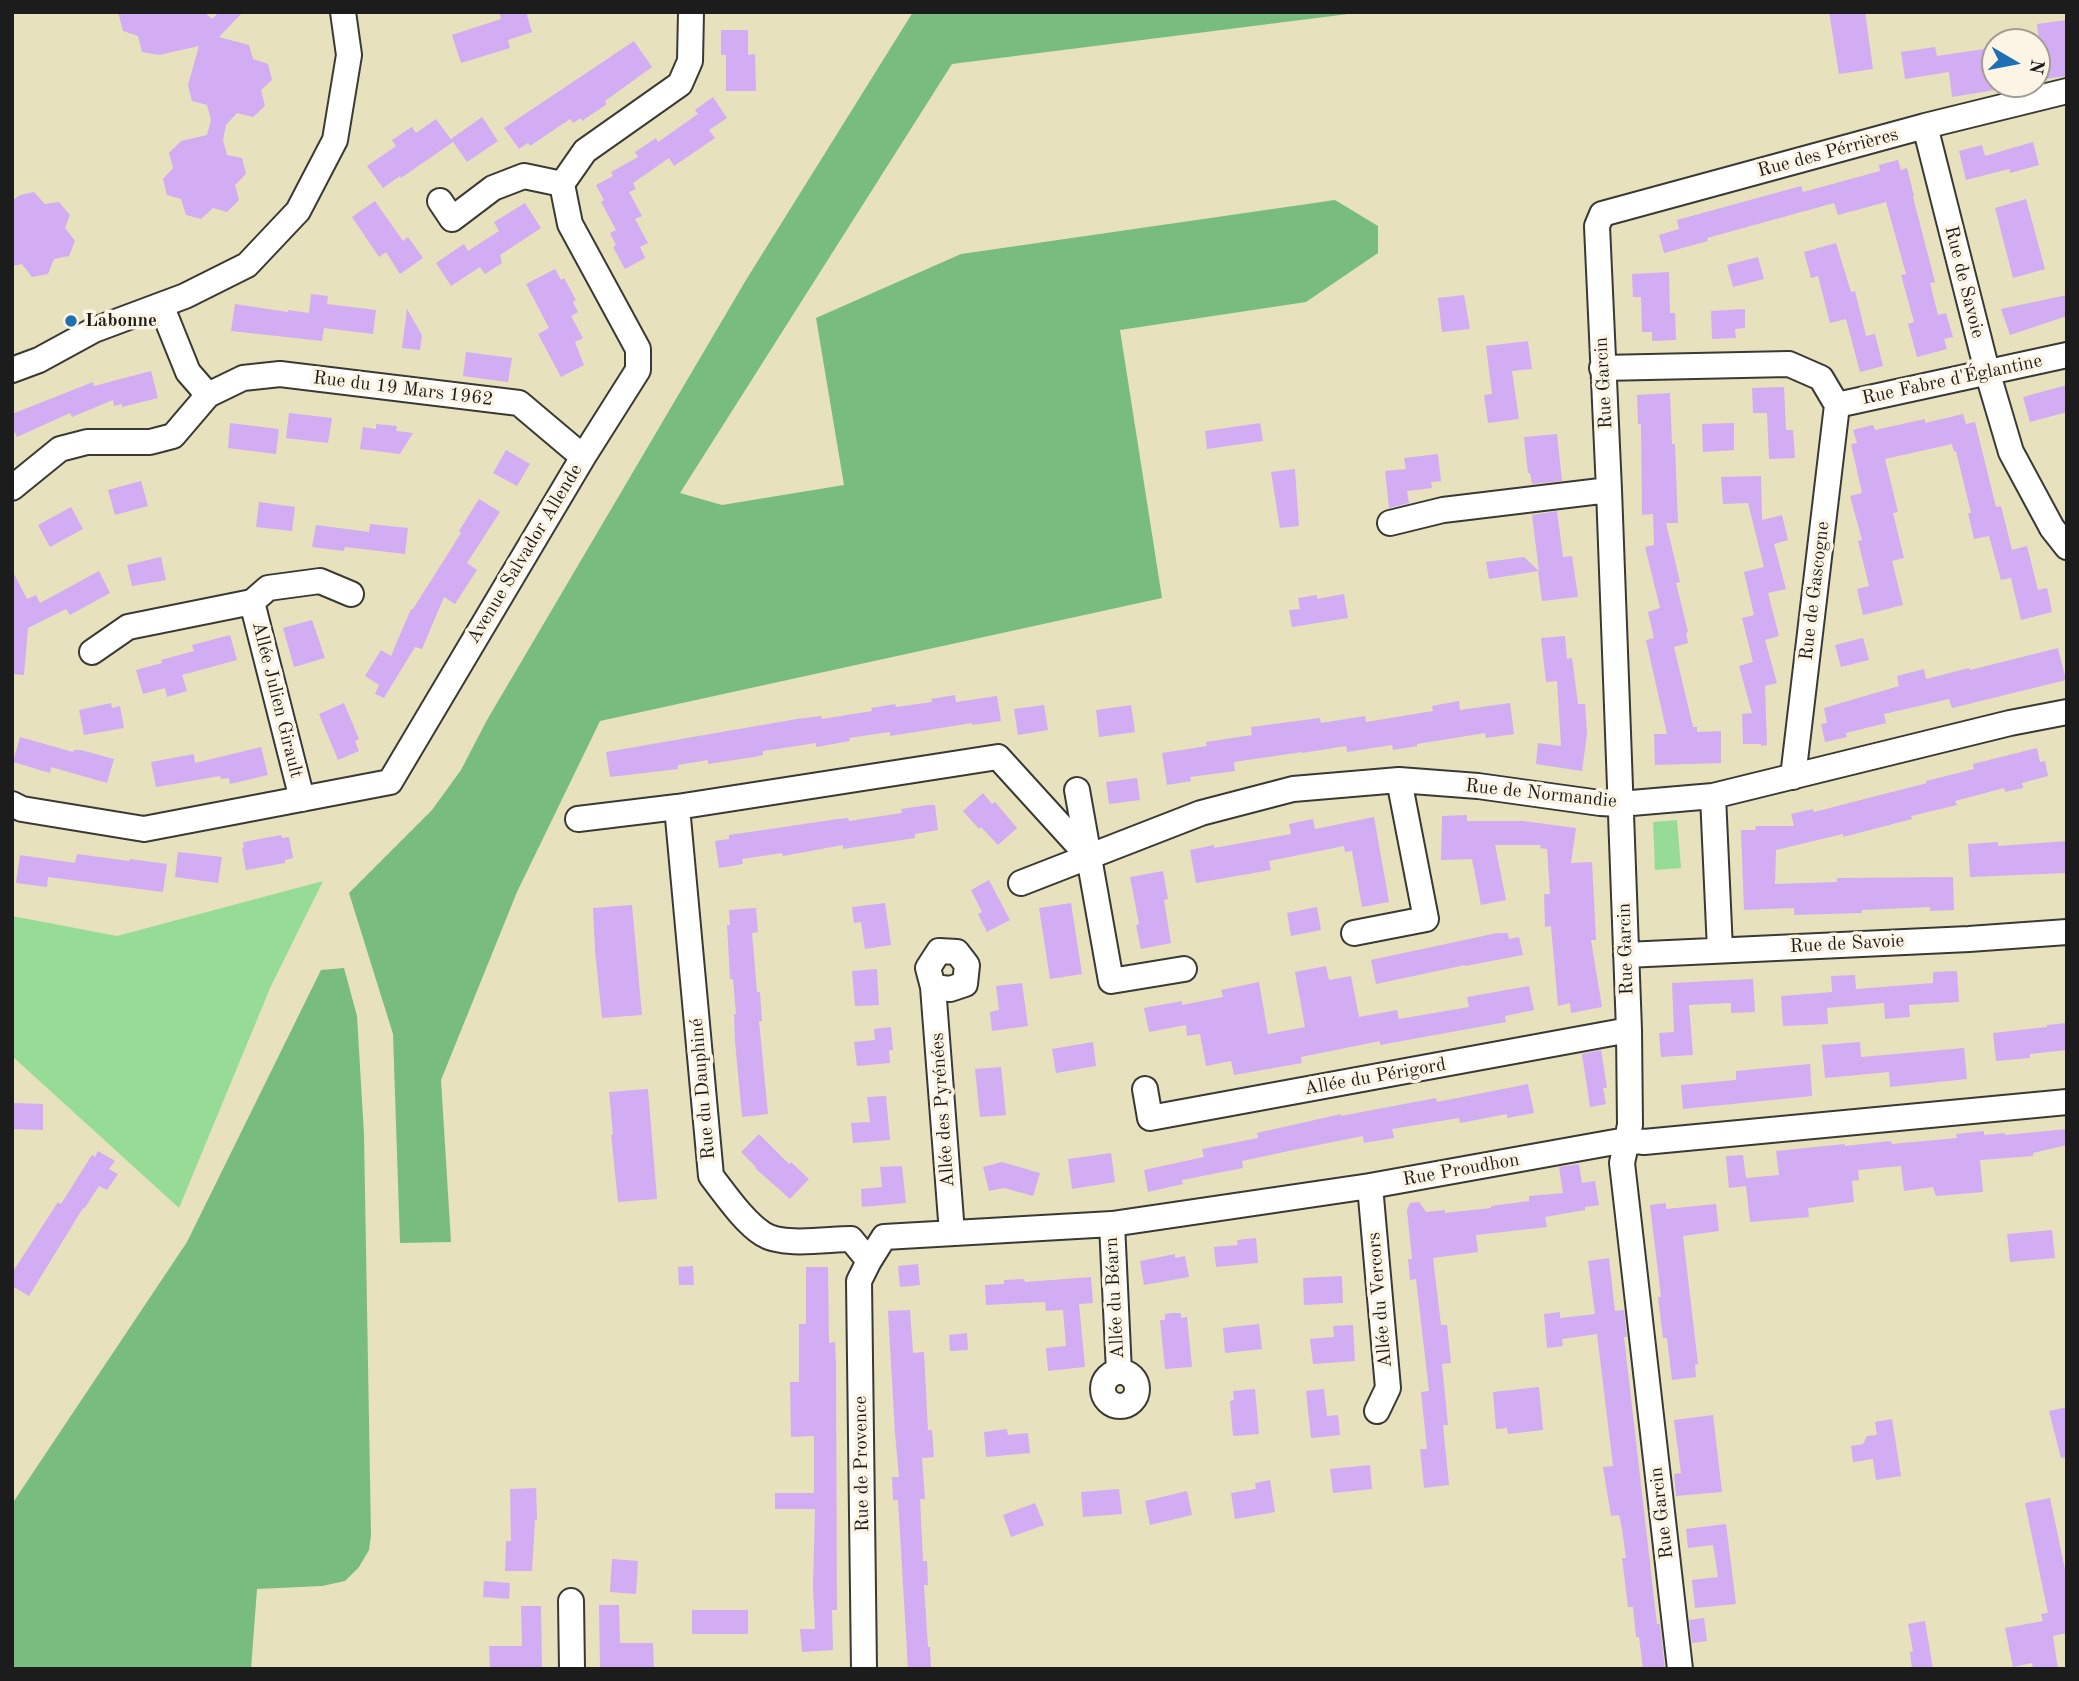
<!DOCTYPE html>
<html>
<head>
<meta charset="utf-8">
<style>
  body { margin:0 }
  #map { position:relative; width:2079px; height:1681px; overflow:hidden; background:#e7e1be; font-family:"Old Standard TT",serif }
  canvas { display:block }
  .frame { position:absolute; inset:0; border:14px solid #1c1c1c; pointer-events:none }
  .north { position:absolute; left:1981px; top:28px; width:70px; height:70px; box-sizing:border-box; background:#fcf5e5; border:2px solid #a29e95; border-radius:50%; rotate:100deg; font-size:19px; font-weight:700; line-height:28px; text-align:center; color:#1c1c1c }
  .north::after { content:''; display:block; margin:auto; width:24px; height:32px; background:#1f6fb2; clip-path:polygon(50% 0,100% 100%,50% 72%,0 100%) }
</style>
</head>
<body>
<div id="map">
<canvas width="2079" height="1681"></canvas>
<div class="frame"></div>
<div class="north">N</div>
</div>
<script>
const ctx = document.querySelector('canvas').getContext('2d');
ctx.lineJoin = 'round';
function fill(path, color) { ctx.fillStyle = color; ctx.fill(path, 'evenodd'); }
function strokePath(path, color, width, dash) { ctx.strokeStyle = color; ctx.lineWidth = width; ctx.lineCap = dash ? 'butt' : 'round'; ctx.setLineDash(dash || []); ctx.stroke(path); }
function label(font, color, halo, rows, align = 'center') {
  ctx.font = font + ' "Old Standard TT",serif'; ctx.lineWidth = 7; ctx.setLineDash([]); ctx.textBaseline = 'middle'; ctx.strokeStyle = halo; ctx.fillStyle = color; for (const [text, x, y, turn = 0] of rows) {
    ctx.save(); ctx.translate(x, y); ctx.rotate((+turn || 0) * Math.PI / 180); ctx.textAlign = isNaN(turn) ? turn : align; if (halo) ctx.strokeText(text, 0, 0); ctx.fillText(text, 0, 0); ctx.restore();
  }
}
const green = new Path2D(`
  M1677,820L1681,868L1655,870L1653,822Z
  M323,881L271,986L179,1208L12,1056V916L117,936Z`);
const forest = new Path2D(`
  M913,12H1364L952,64L680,493L722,505L844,485L816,318L961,254L1335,200L1378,226V253L1306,302L1120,330L1162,598L600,721L517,892L441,1080L451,1242L400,1243L393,1034L349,893L432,810L461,770L487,720L746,280Z
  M344,968L357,1016L364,1135L371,1535L369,1550L359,1567L345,1581L322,1586L257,1589L251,1669H12V1504L187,1242L321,970Z`);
const building = new Path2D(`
  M118,12H204L212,19L219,12H243L219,37L249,45L253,59L268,64L272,80L261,90L265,106L253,117L237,113L226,125L223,140L227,155L242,158L246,174L235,185L239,200L227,212L213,208L201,219L186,215L181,199L167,195L163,179L173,168L169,153L181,141L207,135L211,120L207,105L192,101L188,85L199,46L159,55L142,52L138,36L123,31Z
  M499,12H526L532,32L508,40L510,48L461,63L452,35L501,19Z
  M1829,12H1865L1873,69L1839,74Z
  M2067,20V76L2044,79L2037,24Z
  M721,30H748V55L755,54L756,91H726V55H721Z
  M634,41L652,67L605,101L607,104L582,121L581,118L573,123L570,119L530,146L528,143L519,149L504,128Z
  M1935,47L1937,56L1984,49L1987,73L1995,72V90L1952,97L1949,72L1905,79L1901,52Z
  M713,97L727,118L709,130L715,138L674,166L669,158L633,183L636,189L629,192L642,216L635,219L648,243L640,247L645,258L625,269L613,247L616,245L610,233L616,230L601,202L604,200L596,185L613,176L611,172L638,157L635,152L656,138L658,142L698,114L695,110Z
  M482,117L498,141L467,162L451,139Z
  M436,119L453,142L401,178L400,176L383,188L367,166L396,146L392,140L412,127L416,133Z
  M2033,142L2039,165L2010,173L2009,169L1966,180L1959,151L1982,145L1985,156Z
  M1898,160L1901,170L1907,168L1914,196L1913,197L1935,282L1930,283L1938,315L1946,313L1953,337L1944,339L1947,349L1917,357L1908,324L1914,322L1901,275L1906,274L1886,202L1838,215L1834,203L1707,238L1708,241L1664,253L1659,235L1679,229L1677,220L1801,186L1803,192L1880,171L1879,165Z
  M34,192L45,204L59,202L70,215L65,228L75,241L69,256L54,259L48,274L32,277L22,264L12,266V201L20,195Z
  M2026,199L2045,269L2013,278L1995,208Z
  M375,201L403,241L408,237L423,258L400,274L386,252L379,257L352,217Z
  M525,203L541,228L500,255L502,263L485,274L480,267L451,286L436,263L464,244L468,251L499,231L494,222Z
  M1836,243L1851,292L1855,291L1866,336L1875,334L1883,366L1860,372L1846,319L1830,323L1818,276L1811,278L1804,252Z
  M1758,257L1764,279L1733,287L1727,265Z
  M555,269L561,280L564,278L576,300L573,302L578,312L571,316L583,338L575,342L584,365L561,377L538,334L549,328L526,284Z
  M1669,272L1670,313H1675L1676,340L1652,341V332H1642L1641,297H1633L1632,274Z
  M311,294L328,296L327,304L376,310L373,334L324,328L322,341L231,331L235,304L288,312V310L309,313Z
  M1464,295L1470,329L1442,332L1438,298Z
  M2067,295V316L2010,335L2001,309Z
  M407,309L422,335L420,350L402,348Z
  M1745,309V328L1735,329L1736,338L1712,339L1711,311Z
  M1528,341L1532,369L1512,371L1519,419L1488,423L1484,395L1492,394L1486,346Z
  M466,352L512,358L508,382L463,376Z
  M151,371L158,398L122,407V404L114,406L113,400L72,417L70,413L17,437L12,427V414L93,382L94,386Z
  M2067,385V412L2030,422L2023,397Z
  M1784,387L1786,430H1793L1795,458L1769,459L1767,413H1753L1752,388Z
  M1670,393L1672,444H1675L1678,523H1666L1680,582L1676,583L1688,632L1686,633L1688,643L1674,647L1693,727H1697V732L1721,731V763L1655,765L1654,734H1667L1646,640L1654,638L1648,612L1660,608L1645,547L1654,545L1653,514L1642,515L1641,424H1638L1637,395Z
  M289,413L332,418L328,443L286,438Z
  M1963,414L1966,424L1975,422L1996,507L2001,506L2012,550L2027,546L2038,590L2047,588L2052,612L2021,620L2011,578L2001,580L1989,536L1974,539L1968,513H1971L1956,451L1954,452L1952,444L1885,459L1898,512L1893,513L1904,558L1892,561L1903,605L1863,615L1857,589L1869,586L1858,541L1862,540L1850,496L1862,493L1851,444L1857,443L1853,430L1873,425L1875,430L1925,419V423Z
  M230,423L279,429L276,454L228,448Z
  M1260,423L1263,441L1207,449L1205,431Z
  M1734,423V450L1703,452L1702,424Z
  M376,424L397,426L396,431L413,433L400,454L360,449L363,427L376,429Z
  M1557,434L1562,481L1532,484L1530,473H1528L1524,437Z
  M506,450L530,464L517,486L493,473Z
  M1438,454L1441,481L1431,482L1432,488L1407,491L1409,503L1389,508L1385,471L1406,469L1404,458Z
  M1295,469L1299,526L1280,528L1271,472Z
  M1761,476L1762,520L1782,515L1788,540L1774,544L1786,589L1768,593L1779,636L1765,640L1777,683L1765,686L1767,745L1761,746V744H1743L1742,714L1752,713L1739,666L1753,662L1742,618L1754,615L1744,572L1764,567L1748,503L1723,504L1721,477Z
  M141,481L148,506L115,515L108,490Z
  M479,499L500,512L467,563L477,570L455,604L444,597L422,649L415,647L384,698L375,694L379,685L365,676L381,650L391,656L411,609H413L461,533L459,531Z
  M259,502L295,507L292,531L256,527Z
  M71,507L83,529L50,547L38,525Z
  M1557,511L1563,557L1572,556L1578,597L1542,601L1538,571L1489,579L1486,562L1524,557L1539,571L1532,515Z
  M370,524L408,528L405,554L345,547L344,551L312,547L316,525L369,532Z
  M161,557L166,580L132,586L127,565Z
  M12,570L27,599L36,595L40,603L99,571L110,593L70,615L66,609L28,628L24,675L12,674Z
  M1344,594L1348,618L1292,627L1289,610L1300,609L1298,598L1317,595V599Z
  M312,620L325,658L294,667L283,628Z
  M230,635L237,660L182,675L187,691L167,697L165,688L143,694L136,670L162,663L161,660L194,651L192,645Z
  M1565,636L1567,659L1572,658L1578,704H1585L1587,734L1582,771L1536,764L1538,743L1561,746L1557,681L1546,682L1541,638Z
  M1863,638L1869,660L1841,667L1835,645Z
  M2058,648L2066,680L1952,708L1949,699L1884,714L1886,723L1846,733L1847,737L1825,742L1821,724L1827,723L1824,708L1899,686L1897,676L1924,669L1926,679L1969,668L1970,670Z
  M955,695L956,702L997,696L1001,721L972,725V723L890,736V732L849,738L850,741L816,747V743L777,749L763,751V755L754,757L708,764V760L678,765V769L610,777L606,752L797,719L821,716L822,719L872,711L871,708L895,704L896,707L932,702L931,699Z
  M1459,701L1460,710L1510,703L1514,734L1486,738L1485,733L1417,744V746L1393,750L1392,745L1347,752L1346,746L1302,753V752L1234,762L1235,771L1190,777L1191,781L1167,785L1162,753L1207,746L1206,742L1252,735L1251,727L1320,718L1321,723L1365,716L1366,722L1433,711L1432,706Z
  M111,703L112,708L120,706L124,728L84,735L79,710Z
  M344,703L359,739L355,741L359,751L338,760L319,714Z
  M1044,705L1048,730L1018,735L1014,709Z
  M1131,705L1135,732L1099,737L1096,710Z
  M20,737L73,752L74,750H81L114,759L107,783L51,767L50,773L13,762Z
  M261,747L268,775L230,784L229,778L221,779L220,776L156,787L151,762L194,754L195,763Z
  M2037,748L2040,762L2045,761L2048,776L2022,783L2023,788L2005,792L2004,788L1955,801L1957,805L1911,816L1912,819L1843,837V834L1776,850L1775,884L1837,882V878L1953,877L1954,910L1930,911V907L1862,910V913L1794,915V908L1744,910L1741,830H1755L1756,826H1794L1791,814L1813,809L1814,812L1927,783L1926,781L1974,769L1973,764Z
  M1137,778L1140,800L1109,804L1106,782Z
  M983,793L992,804L995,802L1017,828L998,845L981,827L979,829L963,811Z
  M928,805H935L938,830L915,834V838L843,849V845L783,856L782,853L742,859L743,864L719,868L715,841L729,839V835L838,819L848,818L849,821L902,813L901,809Z
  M1467,815V821H1523L1576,828L1571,863L1592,862L1596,940H1591L1602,1007L1571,1013L1570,1003L1558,1006L1551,926L1545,927L1544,894H1550L1547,849L1540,848L1541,845H1495L1506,900L1481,905L1472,859L1441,860L1442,816Z
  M1374,817L1389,902L1362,907L1352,851L1345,852L1344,846L1269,861L1271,870L1196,883L1190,850L1214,845V848L1291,834L1289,824L1313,819L1315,829Z
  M281,835L282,838L289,837L293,858L285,860V863L246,870L242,848L244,847L243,842Z
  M2067,841V873L1970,877L1968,844L1998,842V846Z
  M178,852L222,857L218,883L175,877Z
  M77,854L129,861L130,859L167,864L163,892L48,877L47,887L16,883L20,855L75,863Z
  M1163,871L1168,899L1164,900L1171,943L1141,949L1136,925L1139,924L1130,877Z
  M989,880L1010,920L987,932L978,914L982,912L971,890Z
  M885,903L891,945L865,949L861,922L854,923L852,907Z
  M1071,903L1082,974L1050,979L1039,908Z
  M632,905L642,1015L602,1018L595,951L593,908Z
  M1317,907L1321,930L1291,936L1287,913Z
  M756,908L758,932L752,933L757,992H760L762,1021H759L768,1114L742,1117L735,1041L734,1014H736L733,979H730L727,925H730L729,910Z
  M1497,933H1508L1509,939L1519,937L1523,955L1465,966V965L1376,984L1371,960Z
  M1326,966L1329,980L1351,976L1359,1017L1397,1010L1399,1019L1469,1007L1467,997L1529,986L1534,1010L1505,1016L1506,1022L1380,1045V1041L1301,1057L1302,1063L1234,1075L1231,1061L1206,1066L1200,1034L1187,1036L1186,1025L1149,1032L1144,1008L1182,1001V1005L1223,997L1221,990L1259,982L1268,1034L1305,1027L1295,972Z
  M877,969L879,1005L855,1006L852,971Z
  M1957,971L1959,1002L1909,1005L1910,1017L1885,1019L1884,1003L1827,1008L1828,1024L1783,1026L1781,996L1832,992L1831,976L1855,975L1856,989L1933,983V972Z
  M1753,979L1755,1012L1731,1013V1003L1689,1005L1693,1055L1661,1057L1659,1033L1674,1032L1672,983Z
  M1022,983L1028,1026L992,1031L990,1012L999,1010L996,986Z
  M2067,1023V1050L2030,1054V1058L1996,1061L1993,1033L2047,1027V1025Z
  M891,1027L893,1050H889L890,1063L857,1066L854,1042L875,1040L874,1029Z
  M1093,1042L1096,1066L1056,1073L1052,1049Z
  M1860,1042L1861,1057L1964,1048L1967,1079L1890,1087L1889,1072L1825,1078L1822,1045Z
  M1601,1050L1607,1088H1603L1606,1104L1590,1107L1582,1054Z
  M1810,1064L1812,1096L1683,1109L1681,1085L1736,1080V1071Z
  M1001,1067L1006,1115L980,1117L975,1069Z
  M1528,1084L1534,1113L1507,1118V1114L1460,1123L1459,1118L1392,1129L1394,1138L1364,1143L1363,1136L1298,1149L1242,1161L1243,1168L1182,1180L1183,1184L1148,1192L1144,1170L1204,1157L1202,1149L1258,1138L1257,1133L1341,1114V1116L1436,1098L1437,1102Z
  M648,1089L657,1199L618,1202L611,1134L613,1135L609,1092Z
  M886,1096L890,1140L853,1143L851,1123L870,1122L867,1097Z
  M12,1103L43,1104V1130L12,1129Z
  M2067,1129V1145L2033,1153V1156L1980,1160L1983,1192L1936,1196L1933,1187L1904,1191L1901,1166L1858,1170L1859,1180L1852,1181L1854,1202L1808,1208L1809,1217L1750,1222L1746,1186L1729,1188L1726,1156L1743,1155L1746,1178L1779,1175L1776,1151L1845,1144V1146L1891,1141L1892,1144L1957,1138L1956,1134L1984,1131V1135L2005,1133V1135Z
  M759,1134L789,1164L791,1162L809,1179L790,1199L755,1168L756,1167L741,1152Z
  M98,1151L115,1161L109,1169L118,1174L107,1190L99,1186L84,1209L83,1208L29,1296L12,1286V1273L58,1202L61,1204L92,1155L95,1157Z
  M1111,1153L1115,1182L1072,1189L1068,1159Z
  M1002,1162L1040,1173L1033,1196L1004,1188L989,1191L983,1167Z
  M1579,1164L1582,1183L1595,1181L1599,1205L1585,1207V1210L1545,1217L1547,1227L1476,1235L1478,1252L1433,1258L1441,1325H1447L1451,1363L1442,1364L1448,1425H1443L1449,1485L1424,1488L1420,1449H1427L1421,1392L1429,1391L1416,1279L1410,1280L1408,1259H1412L1407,1210L1410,1203L1419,1202L1426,1212L1445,1210V1213L1491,1208V1206L1529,1201V1196L1563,1193L1559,1167Z
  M902,1166L906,1203L862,1207L861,1189L882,1187L880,1167Z
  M1666,1203V1209L1716,1204L1719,1231L1683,1236L1698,1364L1695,1365L1696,1377L1672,1380L1667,1338H1663L1658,1297H1661L1650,1205Z
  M2052,1230L2055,1258L2010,1262L2007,1234Z
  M1256,1238L1258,1263L1216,1267L1214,1247L1238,1245L1237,1240Z
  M1175,1254V1258L1185,1256L1189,1277L1144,1285L1140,1261Z
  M1609,1258L1615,1311L1624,1310L1627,1337H1624L1657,1624H1660L1665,1669H1643L1639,1637H1636L1633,1607H1628L1622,1558H1626L1622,1529L1619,1515L1611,1516L1603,1467L1613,1466L1597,1334L1562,1339L1563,1346L1547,1348L1544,1314L1560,1312V1318L1595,1314L1588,1261Z
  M918,1264L920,1285L900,1287L898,1266Z
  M693,1266L694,1285H679L678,1267Z
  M806,1267H828L829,1343L835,1342L836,1365L837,1610H832L833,1650L802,1652L800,1629H815L813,1585L815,1509H775V1493H814V1436L791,1437L790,1382H799V1324H806Z
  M1342,1276L1343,1303L1304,1305L1303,1278Z
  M1091,1277L1093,1303L1079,1304L1085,1367L1048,1371L1046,1348L1066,1346L1063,1310L1046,1311L1045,1302L986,1305L985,1285L1004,1284V1280L1024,1279L1025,1282Z
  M910,1310L913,1353L924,1352L928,1430H932L934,1457L922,1458L925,1499H920L923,1561H927L928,1585H924L928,1647H930L931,1668L921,1669H908L898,1500H893L892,1477H899L895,1433L888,1311Z
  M1172,1313H1181V1318L1187,1317L1192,1367L1165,1369L1160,1320H1165V1314Z
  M1259,1324L1262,1349L1225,1353L1223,1328Z
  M1353,1325L1355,1361L1313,1364L1310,1339L1334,1337L1333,1326Z
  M967,1333L968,1350L950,1351L949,1335Z
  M1539,1387L1543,1430L1508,1434L1507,1428L1496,1429L1493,1392Z
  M1255,1389L1259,1434L1233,1436L1230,1401L1234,1400L1233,1391Z
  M1324,1389L1327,1416L1338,1415L1340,1435L1311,1438L1306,1391Z
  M2067,1407V1457L2061,1458L2049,1411Z
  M1713,1415L1722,1492L1676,1496L1674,1474L1681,1473L1674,1420Z
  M1892,1419L1901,1476L1876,1480L1873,1459L1853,1462L1851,1446L1863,1444L1867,1436L1877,1435L1875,1422Z
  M1007,1429L1008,1435L1028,1433L1030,1453L986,1457L984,1432Z
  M1370,1465L1372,1489L1333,1493L1330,1469Z
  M1270,1480L1275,1512L1235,1519L1231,1493L1256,1489L1255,1483Z
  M536,1488L537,1520H535L532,1571H505L506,1541H511L510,1489Z
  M1119,1489L1122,1514L1083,1517L1081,1492Z
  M1187,1491L1192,1515L1150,1525L1145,1501Z
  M2050,1498L2067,1579V1633L2053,1636L2058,1669H2033L2032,1663L2013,1667L2005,1628L2043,1621L2041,1614L2048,1613L2025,1503Z
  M1035,1503L1044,1525L1011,1537L1003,1515Z
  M1726,1524L1736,1604L1695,1608L1692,1580L1718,1577L1713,1545L1688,1548L1686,1529Z
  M612,1559L638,1561L636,1594L610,1592Z
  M484,1581L510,1583L509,1599L483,1597Z
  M599,1605H619L620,1643H653L654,1669H600Z
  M521,1606H541L542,1669H490L489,1646H522Z
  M692,1610H748V1634H692Z
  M1704,1618L1707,1641L1692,1643L1689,1620Z
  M1925,1621L1933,1669H1912L1910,1652L1913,1651L1908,1624Z`);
const minor = new Path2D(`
  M1925,126L1987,371L2011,452L2052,528L2067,547
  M440,201L452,219L493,188L524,176L562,184
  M161,305L188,372L208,395
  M1602,368L1789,364L1821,378L1837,405L2067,355
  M12,370L39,360L94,330L185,296L247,265L298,211L335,140L349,55L343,12
  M12,488L60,449L87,442H150L173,436L208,395L243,378L280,374L519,403L583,457
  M1390,523L1443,510L1609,490
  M252,602L302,799
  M92,652L128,627L252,602L268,588L320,581L351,594
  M1793,777L1837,405
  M1077,790L1111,981L1184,969
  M1713,796L1720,950
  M12,804L22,809L144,829L390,782L583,457L638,370V349L570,224L562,184L585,151L680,84L690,61L691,12
  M578,819L677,807
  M1021,883L1201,813L1293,789L1399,780L1478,786L1600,803L1620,804L1713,796L2010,723L2067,712
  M1354,933L1426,919L1399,780
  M1626,955L1969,939L2067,932
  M933,987L950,989L965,984L967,965L957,952L939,951L928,968L933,987L952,1233
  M1145,1089L1150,1118L1629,1030
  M1370,1186L1388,1388L1377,1411
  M1112,1224L1119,1372
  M869,1261L851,1239C828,1239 783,1247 763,1234C744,1222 725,1194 711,1176L677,807L998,757L1089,857
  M1103 1389a17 17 0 1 1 34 0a17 17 0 1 1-34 0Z
  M571,1601L572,1669
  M864,1669L859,1281L869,1261L884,1237L1112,1224L1370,1186L1626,1140L1644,1142L2067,1102
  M1680,1669L1622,1163L1630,1125L1629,1030L1609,490L1597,226L1602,214L1925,126L2067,91`);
const markers = [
  [71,321,7,"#1f6fb2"]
];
const streetNames = [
  ["Rue des Pérrières",1828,153,-15],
  ["Rue de Savoie",1964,282,76],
  ["Rue Fabre d'Églantine",1952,380,-12],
  ["Rue Garcin",1604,383,-93],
  ["Rue du 19 Mars 1962",403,389,7],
  ["Avenue Salvador Allende",525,554,-59],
  ["Rue de Gascogne",1815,591,-83],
  ["Allée Julien Girault",277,700,76],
  ["Rue de Normandie",1541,794,6],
  ["Rue de Savoie",1847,944,-3],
  ["Rue Garcin",1626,949,-92],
  ["Allée du Périgord",1375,1077,-10],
  ["Rue du Dauphiné",703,1089,-95],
  ["Allée des Pyrénées",943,1110,-94],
  ["Rue Proudhon",1461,1170,-10],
  ["Allée du Béarn",1115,1298,-93],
  ["Allée du Vercors",1380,1300,-95],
  ["Rue de Provence",862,1464,-91],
  ["Rue Garcin",1662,1513,-97]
];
const poiNames = [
  ["Labonne",85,321]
];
fill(green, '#96dc96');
fill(forest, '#78bc7f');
fill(building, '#d3adf3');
strokePath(minor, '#3a3a34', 28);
strokePath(minor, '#fff', 24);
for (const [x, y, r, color] of markers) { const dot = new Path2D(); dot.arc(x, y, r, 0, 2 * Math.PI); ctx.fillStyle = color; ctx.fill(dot); strokePath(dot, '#fcf5e5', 2.5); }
label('19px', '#1c1c1c', '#fcf5e5', streetNames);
label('bold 19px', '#1c1c1c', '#fcf5e5', poiNames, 'left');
</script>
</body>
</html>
